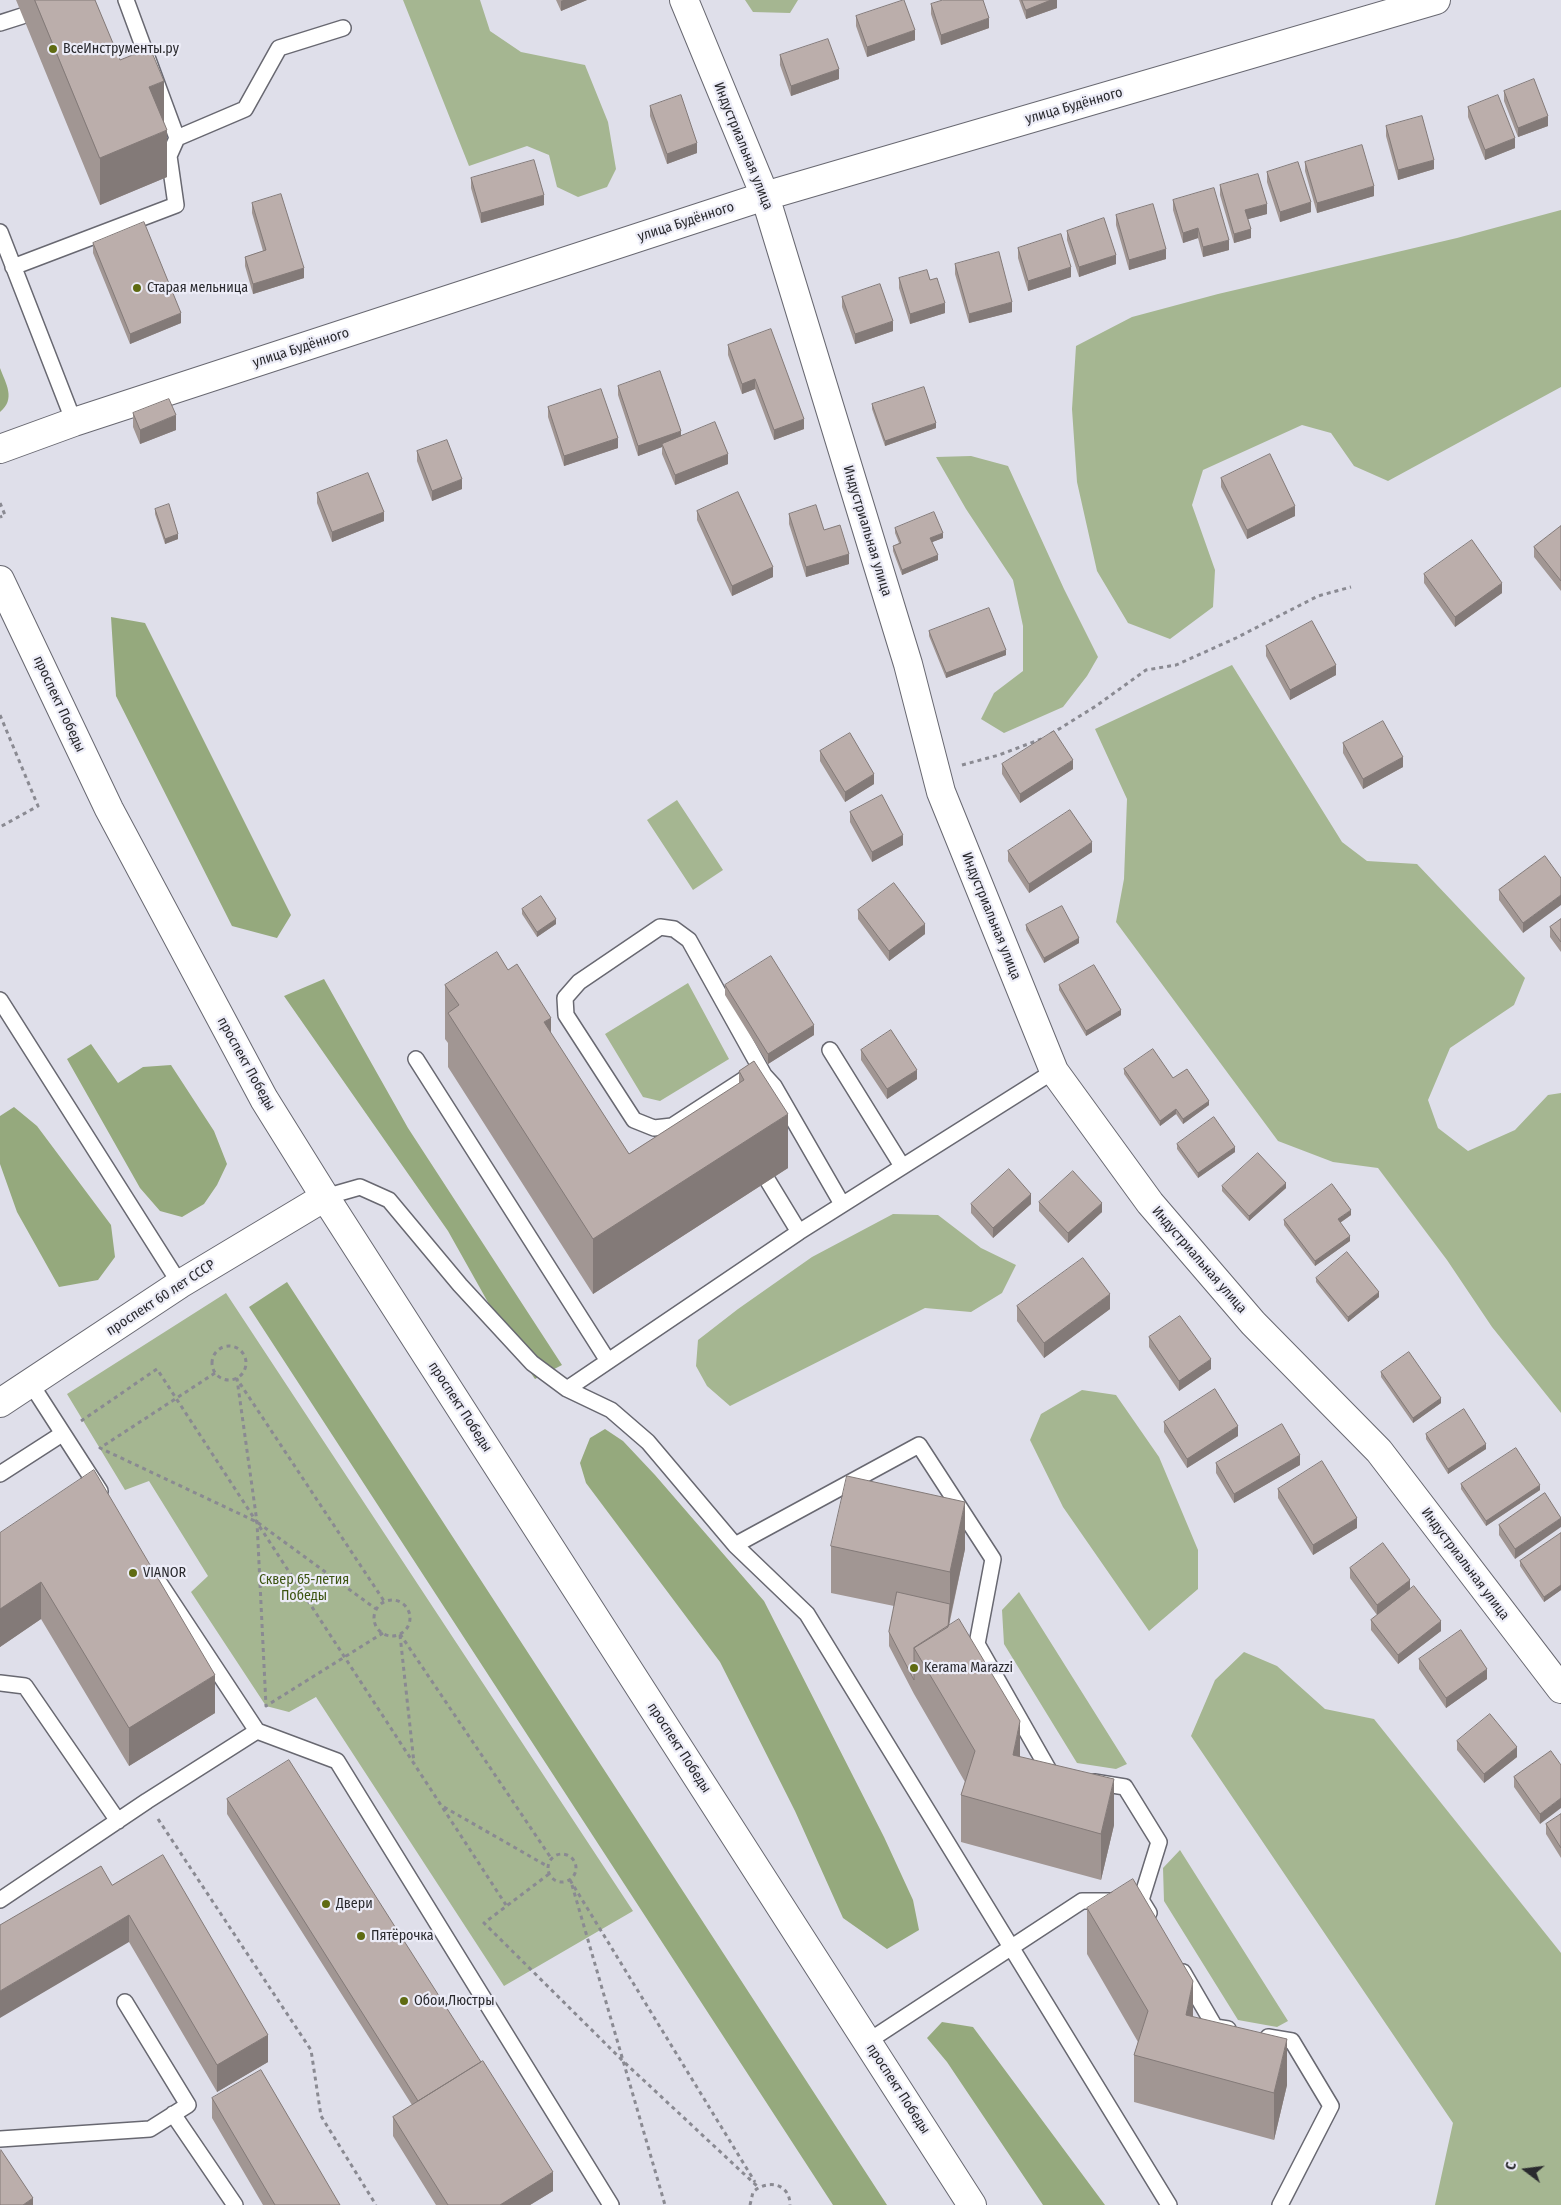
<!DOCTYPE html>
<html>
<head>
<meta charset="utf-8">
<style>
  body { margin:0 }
  #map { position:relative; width:1561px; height:2205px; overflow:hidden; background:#dfdfea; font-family:"Fira Sans Condensed",sans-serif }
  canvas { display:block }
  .north { position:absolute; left:1501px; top:2145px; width:50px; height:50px; -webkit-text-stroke:4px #ececf7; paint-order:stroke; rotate:285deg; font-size:14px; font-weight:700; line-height:20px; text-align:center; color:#2a2a2e }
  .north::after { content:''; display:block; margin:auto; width:18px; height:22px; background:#2a2a2e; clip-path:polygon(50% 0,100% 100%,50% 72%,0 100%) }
</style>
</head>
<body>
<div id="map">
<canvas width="1561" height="2205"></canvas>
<div class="north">С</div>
</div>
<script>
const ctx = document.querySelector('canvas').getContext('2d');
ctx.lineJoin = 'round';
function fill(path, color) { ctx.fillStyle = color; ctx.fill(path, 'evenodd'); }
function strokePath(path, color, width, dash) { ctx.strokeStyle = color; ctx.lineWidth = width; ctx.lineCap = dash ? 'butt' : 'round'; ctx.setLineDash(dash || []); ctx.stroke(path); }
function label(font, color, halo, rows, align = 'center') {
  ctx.font = font + ' "Fira Sans Condensed",sans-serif'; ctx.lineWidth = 4.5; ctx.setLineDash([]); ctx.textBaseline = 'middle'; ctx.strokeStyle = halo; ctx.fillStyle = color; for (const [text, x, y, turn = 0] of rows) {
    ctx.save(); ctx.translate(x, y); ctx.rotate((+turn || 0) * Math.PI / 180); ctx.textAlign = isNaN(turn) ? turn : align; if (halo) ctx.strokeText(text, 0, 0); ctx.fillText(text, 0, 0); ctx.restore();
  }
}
const green = new Path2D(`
  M403,0H480L490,31L521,52L585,65L608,122L616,169L607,187L578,197L557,187L549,155L527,146L469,166Z
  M745,0H798L790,13L753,12Z
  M1561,210V387L1388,481L1354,466L1331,433L1302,425L1203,470L1192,505L1215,570L1213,607L1170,639L1128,623L1097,571L1077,482L1072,409L1076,346L1132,317L1218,294L1457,238Z
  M971,456L1008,466L1064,589L1098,657L1087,676L1063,707L1004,733L981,719L994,693L1023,671V626L1013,580L966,509L936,457Z
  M1232,665L1342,842L1367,861L1417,864L1525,978L1514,1005L1450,1048L1428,1100L1438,1128L1468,1151L1515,1130L1548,1095L1561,1093V1413L1492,1327L1447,1260L1378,1168L1333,1162L1278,1141L1116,922L1124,879L1127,799L1095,729Z
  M677,800L723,870L693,890L647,820Z
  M688,983L729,1059L660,1101L643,1097L605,1034Z
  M893,1214L938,1215L981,1248L1016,1265L1002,1293L971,1312L925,1308L730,1406L707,1386L696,1366L698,1340L738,1309L812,1257Z
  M226,1293L633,1911L504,1986L316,1697L289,1712L266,1706L191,1592L208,1576L149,1481L125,1490L67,1394Z
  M1082,1390L1116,1395L1159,1457L1198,1550V1589L1149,1631L1063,1507L1030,1440L1041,1414Z
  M1019,1592L1127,1764L1116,1769L1077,1763L1004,1644L1002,1610Z
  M1244,1652L1277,1666L1325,1709L1374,1719L1561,1953V2205H1435L1453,2123L1191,1736L1215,1680Z
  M1180,1850L1288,2021L1277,2027L1238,2020L1164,1901L1163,1868Z`);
const forest = new Path2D(`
  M0,368C6,384 16,399 0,412Z
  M111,617L145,623L291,915L277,938L232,926L116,696Z
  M324,979L408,1128L562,1365L535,1379L512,1345L448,1231L284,996Z
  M91,1044L118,1083L143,1067L171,1065L214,1131L227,1164L217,1185L204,1204L182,1217L160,1211L140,1188L67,1059Z
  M14,1107L37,1126L111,1225L115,1257L98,1280L59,1287L17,1212L0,1164V1116Z
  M287,1282L887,2205H833L249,1307Z
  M605,1429L623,1441L655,1475L764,1601L884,1837L913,1900L919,1930L887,1949L843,1918L795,1811L720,1662L586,1483L580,1463L590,1438Z
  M942,2022L973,2027L1105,2205H1043L947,2062L927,2038Z`);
const path = new Path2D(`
  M0,503L5,515L0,517
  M0,715L38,806L0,827
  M1051,734L1096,706L1146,670L1176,665L1236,638L1318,596L1351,587
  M962,765L999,755L1044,738
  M212 1363a17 17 0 1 1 34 0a17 17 0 1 1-34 0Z
  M215,1373L100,1448L257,1522L376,1609
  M81,1421L157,1369L506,1905
  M374 1618a18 18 0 1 1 36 0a18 18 0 1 1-36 0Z
  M383,1633L266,1706L257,1522L237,1379L384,1601
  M400,1634L551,1858
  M400,1635L414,1763
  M444,1807L547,1866
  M158,1819L311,2050L321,2116L376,2205
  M548 1868a14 14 0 1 1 28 0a14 14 0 1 1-28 0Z
  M549,1874L484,1923L623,2061L758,2187
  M570,1880L755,2182
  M572,1885L665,2205
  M750,2205L753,2192C767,2179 790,2183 790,2205`);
const lane = new Path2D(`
  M0,23L22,16
  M177,138L245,109L279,48L343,28
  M0,232L74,422
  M13,267L176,205L169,156L177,138L126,0
  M0,1000L180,1284
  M830,1050L902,1166
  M416,1059L608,1361
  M764,1075L689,940L674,929L660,927L579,982L565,998L566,1015L634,1120L654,1128L672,1126L749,1076L764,1075L774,1086L842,1204
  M768,1181L799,1232
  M325,1197L360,1187L389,1200L460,1285L532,1363L567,1389L611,1410L648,1442L735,1545L807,1614L1169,2205
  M31,1384L100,1491
  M567,1389L799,1232L1054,1071
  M0,1474L62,1434
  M735,1545L919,1445L993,1559L977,1644L1051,1774L1057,1775
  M160,1584L257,1731L337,1761L611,2205
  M0,1683L25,1686L118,1821
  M1094,1782L1125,1787L1159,1842L1141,1900L1149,1913
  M0,1900L147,1801L257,1731
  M1183,1972L1215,2027L1228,2029
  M1268,2037L1292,2041L1331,2106L1280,2205
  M867,2042L1082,1901H1117
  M173,2114L235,2205
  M0,2139L150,2129L188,2105L125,2002`);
const street = new Path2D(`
  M684,0L765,196L908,664L941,792L1054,1071L1150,1203L1253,1323L1379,1451L1561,1689
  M0,449L74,422L765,196L1436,0`);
const secondary = new Path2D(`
  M0,580L109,809L264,1099L325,1197L972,2205
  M0,1403L180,1284L325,1197`);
const wall = new Path2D(`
  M16,0H95L167,177L100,205Z
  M556,0H587L561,11Z
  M1019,0H1057V8L1026,19Z
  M931,4L989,28L941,45L931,14Z
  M856,16L915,40L867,57L856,26Z
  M780,55L839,79L791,96L780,65Z
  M1504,91L1548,126L1518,137L1504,101Z
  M650,106L697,153L667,164L650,116Z
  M1468,107L1515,148L1485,160L1468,117Z
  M1386,126L1434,169L1398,180L1386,136Z
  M1305,162L1374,196L1317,213L1305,171Z
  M1267,172L1311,212L1280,222L1267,182Z
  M471,178L544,205L481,223L471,188Z
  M1220,185L1267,214L1248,219L1251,238L1234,243L1220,195Z
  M1173,200L1229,250L1203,257L1198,238L1183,243L1173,210Z
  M252,203L304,278L253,294L245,266V257L263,251L252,213Z
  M1116,215L1166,259L1129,270L1116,225Z
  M1067,231L1116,264L1079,277L1067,240Z
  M93,243L181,323L130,344L93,253Z
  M1018,248L1071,277L1028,291L1018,258Z
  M955,264L1012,312L969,323L955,274Z
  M899,278L930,280L945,313L910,324L899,288Z
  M842,297L893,331L855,344L842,307Z
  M728,345L804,429L774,440L755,389L742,394L728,355Z
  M618,386L681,436L728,464L675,485L662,454V447L638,456L618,395Z
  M872,404L936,428L885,446L872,409Z
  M548,407L618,448L564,466L548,417Z
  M133,413L176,430L140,444L133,427Z
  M417,451L462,489L432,501L417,461Z
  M1221,478L1295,516L1247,539L1221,487Z
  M317,493L384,521L332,542L317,503Z
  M155,509L178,539L165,544L155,514Z
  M697,511L773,577L732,596L697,520Z
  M789,514L824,530L849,564L806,577L789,524Z
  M1561,526V591L1534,557V547Z
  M895,528L943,538L932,542L938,560L902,575L893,551V546L899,543L895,533Z
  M1424,574L1502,593L1455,627L1424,583Z
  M929,631L1006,655L946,678L929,636Z
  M1266,646L1336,675L1290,700L1266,656Z
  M1343,743L1403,767L1363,789L1343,753Z
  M820,751L874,784L845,802L820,761Z
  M1002,764L1073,769L1020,803L1002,774Z
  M850,812L903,845L872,862L850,822Z
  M1008,851L1092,852L1029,893L1008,861Z
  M1545,856L1523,933L1499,900V890Z
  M522,909L556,924L537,937L522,914Z
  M858,910L925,934L889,961L858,919Z
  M1561,919V952L1550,937V927Z
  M1026,925L1079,943L1044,963L1026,930Z
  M508,970L551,1034L629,1154L739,1084V1071L754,1061L788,1168L593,1294L448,1067V1043L445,1039V985Z
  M725,985L814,1035L768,1064L725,995Z
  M1059,985L1121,1015L1086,1036L1059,990Z
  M861,1050L917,1079L887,1099L861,1060Z
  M1124,1069L1173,1078L1209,1105L1183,1124L1176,1114L1160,1126L1124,1074Z
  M1177,1144L1235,1152L1198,1178L1177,1149Z
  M1222,1186L1286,1188L1249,1221L1222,1191Z
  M1039,1202L1102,1212L1068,1243L1039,1211Z
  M971,1204H1031L993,1238L971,1213Z
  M1351,1215L1340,1223L1350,1241L1315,1266L1284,1225V1220Z
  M1316,1278L1379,1297L1348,1322L1316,1282Z
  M1017,1306L1110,1309L1044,1358L1017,1321Z
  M1149,1337L1211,1369L1179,1391L1149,1347Z
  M1381,1372L1441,1403L1413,1423L1381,1377Z
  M1164,1422L1238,1436L1187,1468L1164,1432Z
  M1426,1434L1486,1449L1448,1474L1426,1439Z
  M1216,1463L1300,1465L1234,1503L1216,1473Z
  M1461,1484L1540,1490L1486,1526L1461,1489Z
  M1278,1489L1357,1528L1313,1555L1278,1498Z
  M1545,1493L1515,1559L1499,1535V1525Z
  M0,1533L215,1713L129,1766L41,1619L0,1647Z
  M1561,1533V1590L1544,1602L1520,1566V1561Z
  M831,1546L965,1549L949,1626L1020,1757L1114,1825L1101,1880L961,1842V1795L965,1782L914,1694L889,1646V1632L894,1606L831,1593Z
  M1350,1568L1410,1590L1441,1631L1398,1664L1371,1630V1620L1399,1598L1377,1615L1350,1578Z
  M1419,1659L1487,1679L1446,1708L1419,1669Z
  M1457,1741L1517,1757L1484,1783L1457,1750Z
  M1551,1751L1540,1824L1514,1787V1777Z
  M227,1799L553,2191L530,2205H436L393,2136V2117L412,2105L227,1814Z
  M1561,1814V1858L1546,1834V1824Z
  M112,1885L268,2062L217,2092L129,1942Z
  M1087,1908L1193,2017L1287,2085L1274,2140L1134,2102V2055L1138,2042L1087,1954Z
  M212,2098L340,2205H263L212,2118Z`);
const shadedWall = new Path2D(`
  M563,0H587L561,11V1Z
  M1051,0H1057V8L1026,19V10Z
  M989,18V28L941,45V35Z
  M915,30V40L867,57V47Z
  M839,69V79L791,96V86Z
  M164,81V128L149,87Z
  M1548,116V126L1518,137V128Z
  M167,130V177L100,205V158Z
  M1515,138V148L1485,160V150Z
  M697,143V153L667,164V154Z
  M1434,160V169L1398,180V170Z
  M1374,186V196L1317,213V203Z
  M544,195V205L481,223V213Z
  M1311,202V212L1280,222V212Z
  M1267,204V214L1245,220V210Z
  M1198,228V238L1183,243V233Z
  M1251,229V238L1234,243V234Z
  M1229,240V250L1203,257V247Z
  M1166,249V259L1129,270V260Z
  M1116,255V264L1079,277V267Z
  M1071,267V277L1028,291V281Z
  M304,268V278L253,294V284Z
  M1012,302V312L969,323V314Z
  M945,303V313L910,324V314Z
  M181,313V323L130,344V334Z
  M893,321V331L855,344V334Z
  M755,379V389L742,394V384Z
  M176,415V430L140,444V430Z
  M804,419V429L774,440V430Z
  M936,423V428L885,446V441Z
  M681,431V441L662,444V447L638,456V446Z
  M618,438V448L564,466V456Z
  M728,454V464L675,485V475Z
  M462,479V489L432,501V491Z
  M1295,506V516L1247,539V530Z
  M384,512V521L332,542V532Z
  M943,533V538L930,543V538Z
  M178,534V539L165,544V539Z
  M849,554V564L806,577V567Z
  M938,555V560L902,575V570Z
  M773,567V577L732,596V586Z
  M1502,583V593L1455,627V617Z
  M1006,650V655L946,678V673Z
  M1336,665V675L1290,700V690Z
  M1403,757V767L1363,789V779Z
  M1073,760V769L1020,803V794Z
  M874,774V784L845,802V792Z
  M903,835V845L872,862V852Z
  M1092,842V852L1029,893V884Z
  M1561,895V905L1523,933V923Z
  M556,919V924L537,937V932Z
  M925,924V934L889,961V951Z
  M1079,938V943L1044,963V958Z
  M1121,1010V1015L1086,1036V1031Z
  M551,1018V1072L544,1022Z
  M814,1025V1035L768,1064V1054Z
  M917,1070V1079L887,1099V1089Z
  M1209,1101V1105L1183,1124V1119Z
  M1176,1109V1114L1160,1126V1121Z
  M788,1114V1168L593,1294V1239Z
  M1235,1147V1152L1198,1178V1173Z
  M1286,1183V1188L1249,1221V1216Z
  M1031,1194V1204L993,1238V1228Z
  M1102,1203V1212L1068,1243V1233Z
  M1351,1210V1215L1338,1224V1219Z
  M1350,1236V1241L1315,1266V1261Z
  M1379,1292V1297L1348,1322V1317Z
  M1110,1294V1309L1044,1358V1343Z
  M1211,1359V1369L1179,1391V1381Z
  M1441,1398V1403L1413,1423V1418Z
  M1238,1426V1436L1187,1468V1459Z
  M1486,1444V1449L1448,1474V1469Z
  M1300,1455V1465L1234,1503V1494Z
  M1540,1485V1490L1486,1526V1521Z
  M965,1502V1549L950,1618L947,1640V1626L950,1604V1572Z
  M1357,1518V1528L1313,1555V1545Z
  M1561,1518V1527L1515,1559V1549Z
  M1410,1580V1590L1377,1615V1605Z
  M41,1582V1619L0,1647V1609Z
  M1561,1585V1590L1544,1602V1597Z
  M1441,1621V1631L1398,1664V1655Z
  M1487,1669V1679L1446,1708V1698Z
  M215,1675V1713L129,1766V1728Z
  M1020,1721V1768L1013,1755Z
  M1517,1747V1757L1484,1783V1774Z
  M1114,1779V1825L1101,1880V1834Z
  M1561,1798V1808L1540,1824V1814Z
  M129,1915V1942L0,2018V1991Z
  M1193,1981V2028L1186,2015Z
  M268,2035V2062L217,2092V2065Z
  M1287,2039V2085L1274,2140V2093Z
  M553,2172V2191L530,2205H500Z
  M33,2198V2205H23Z`);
const building = new Path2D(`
  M35,0H95L120,60L150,48L164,81L149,87L167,130L100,158Z
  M904,0L915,30L867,47L856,16Z
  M943,0H983L989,18L941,35L931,4Z
  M1022,0H1051L1026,10Z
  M828,39L839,69L791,86L780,55Z
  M1534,79L1548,116L1518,128L1504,91Z
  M681,95L697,143L667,154L650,106Z
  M1498,95L1515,138L1485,150L1468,107Z
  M1422,116L1434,160L1398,170L1386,126Z
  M1362,145L1374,186L1317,203L1305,162Z
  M534,160L544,195L481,213L471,178Z
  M1298,162L1311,202L1280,212L1267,172Z
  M1258,174L1267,204L1245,210L1251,229L1234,234L1220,185Z
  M1214,188L1229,240L1203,247L1198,228L1183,233L1173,200Z
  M281,194L304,268L253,284L245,257L266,250L252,203Z
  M1153,204L1166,249L1129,260L1116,215Z
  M1104,218L1116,255L1079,267L1067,231Z
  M144,222L181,313L130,334L93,243Z
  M1061,234L1071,267L1028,281L1018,248Z
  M999,252L1012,302L969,314L955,264Z
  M927,270L930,280L937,278L945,303L910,314L899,278Z
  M880,284L893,321L855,334L842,297Z
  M771,329L804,419L774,430L755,379L742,384L728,345Z
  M660,371L681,431L638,446L618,386Z
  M924,387L936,423L885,441L872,404Z
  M601,389L618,438L564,456L548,407Z
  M169,399L176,415L140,430L133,413Z
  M715,422L728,454L675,475L662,444Z
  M447,440L462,479L432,491L417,451Z
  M1270,454L1295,506L1247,530L1221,478Z
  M368,473L384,512L332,532L317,493Z
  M738,492L773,567L732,586L697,511Z
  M169,504L178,534L165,539L155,509Z
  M816,505L824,530L840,525L849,554L806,567L789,514Z
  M934,512L943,533L930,538L938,555L902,570L893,546L901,543L895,528Z
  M1561,526V581L1534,547Z
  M1472,540L1502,583L1455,617L1424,574Z
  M989,608L1006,650L946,673L929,631Z
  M1312,621L1336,665L1290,690L1266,646Z
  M1383,721L1403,757L1363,779L1343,743Z
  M1054,731L1073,760L1020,794L1002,764Z
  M850,733L874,774L845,792L820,751Z
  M882,795L903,835L872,852L850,812Z
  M1070,810L1092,842L1029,884L1008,851Z
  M1545,856L1561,878V895L1523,923L1499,890Z
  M894,883L925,924L889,951L858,910Z
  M541,896L556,919L537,932L522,909Z
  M1062,906L1079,938L1044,958L1026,925Z
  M1561,919V942L1550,927Z
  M497,952L508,970L517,964L551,1018L544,1022L629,1154L744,1080L739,1071L754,1061L788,1114L593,1239L448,1013L459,1005L445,985Z
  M771,956L814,1025L768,1054L725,985Z
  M1094,965L1121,1010L1086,1031L1059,985Z
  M891,1030L917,1070L887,1089L861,1050Z
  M1153,1049L1173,1078L1187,1069L1209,1101L1183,1119L1176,1109L1160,1121L1124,1069Z
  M1214,1117L1235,1147L1198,1173L1177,1144Z
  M1258,1153L1286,1183L1249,1216L1222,1186Z
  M1009,1169L1031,1194L993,1228L971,1204Z
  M1073,1171L1102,1203L1068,1233L1039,1202Z
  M1332,1184L1351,1210L1338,1219L1350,1236L1315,1261L1284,1220Z
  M1347,1252L1379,1292L1348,1317L1316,1278Z
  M1083,1258L1110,1294L1044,1343L1017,1306Z
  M1180,1316L1211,1359L1179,1381L1149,1337Z
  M1409,1352L1441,1398L1413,1418L1381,1372Z
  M1215,1389L1238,1426L1187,1459L1164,1422Z
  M1464,1409L1486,1444L1448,1469L1426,1434Z
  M1282,1424L1300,1455L1234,1494L1216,1463Z
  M1516,1448L1540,1485L1486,1521L1461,1484Z
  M1322,1461L1357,1518L1313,1545L1278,1489Z
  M94,1470L215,1675L129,1728L41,1582L0,1609V1533Z
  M847,1476L965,1502L950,1572L831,1546Z
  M1545,1493L1561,1518L1515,1549L1499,1525Z
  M1561,1533V1585L1544,1597L1520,1561Z
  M1383,1543L1410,1580L1377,1605L1350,1568Z
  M1414,1586L1441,1621L1398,1655L1371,1620Z
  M897,1592L950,1604L948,1627L914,1648V1680L889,1632Z
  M959,1619L1020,1721L1013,1755L1114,1779L1101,1834L961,1795L975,1751L914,1648Z
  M1461,1630L1487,1669L1446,1698L1419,1659Z
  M1490,1714L1517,1747L1484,1774L1457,1741Z
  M1551,1751L1561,1765V1798L1540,1814L1514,1777Z
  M289,1760L481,2062L418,2101L227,1799Z
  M1561,1814V1848L1546,1824Z
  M163,1855L268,2035L217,2065L129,1915L0,1991V1925L101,1866L112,1885Z
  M1133,1879L1193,1981L1186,2015L1287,2039L1274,2093L1134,2055L1148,2011L1087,1908Z
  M483,2061L553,2172L500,2205H448L393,2117Z
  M261,2070L340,2205H275L212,2098Z
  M1,2150L33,2198L23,2205H0V2151Z`);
const markers = [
  [53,49,5,"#5f6b12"],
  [137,288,5,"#5f6b12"],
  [133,1573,5,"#5f6b12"],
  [914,1668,5,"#5f6b12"],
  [326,1904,5,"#5f6b12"],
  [361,1936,5,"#5f6b12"],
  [404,2001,5,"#5f6b12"]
];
const poiNames = [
  ["ВсеИнструменты.ру",63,49],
  ["Старая мельница",147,288],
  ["VIANOR",143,1573],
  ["Kerama Marazzi",924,1668],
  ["Двери",336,1904],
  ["Пятёрочка",371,1936],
  ["Обои,Люстры",414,2001]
];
const streetNames = [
  ["улица Будённого",1074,106,-16],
  ["Индустриальная улица",743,146,68],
  ["улица Будённого",686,222,-18],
  ["улица Будённого",301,348,-18],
  ["Индустриальная улица",867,531,73],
  ["проспект Победы",59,704,65],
  ["Индустриальная улица",991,916,68],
  ["проспект Победы",246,1064,61],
  ["Индустриальная улица",1199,1260,49],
  ["проспект 60 лет СССР",161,1298,-33],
  ["проспект Победы",460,1407,57],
  ["Индустриальная улица",1465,1564,53],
  ["проспект Победы",679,1748,57],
  ["проспект Победы",898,2089,57]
];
const parkNames = [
  ["Сквер 65-летия",304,1580],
  ["Победы",304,1596]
];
fill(green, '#a5b691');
fill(forest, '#95a97d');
strokePath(lane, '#686871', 18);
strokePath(street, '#686871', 30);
strokePath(secondary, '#686871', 30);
strokePath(path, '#8a8a92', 3, [4, 4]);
strokePath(lane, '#fff', 15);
strokePath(street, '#fff', 28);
strokePath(secondary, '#fff', 28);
fill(wall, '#a19693');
fill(shadedWall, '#837a78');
fill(building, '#bbaeab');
strokePath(building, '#837a78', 1);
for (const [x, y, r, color] of markers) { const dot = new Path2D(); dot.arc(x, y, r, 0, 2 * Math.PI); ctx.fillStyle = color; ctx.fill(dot); strokePath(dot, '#ececf7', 2); }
label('14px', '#2a2a2e', '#ececf7', poiNames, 'left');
label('14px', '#2a2a2e', '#ececf7', streetNames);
label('14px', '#3c5411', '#ececf7', parkNames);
</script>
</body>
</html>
